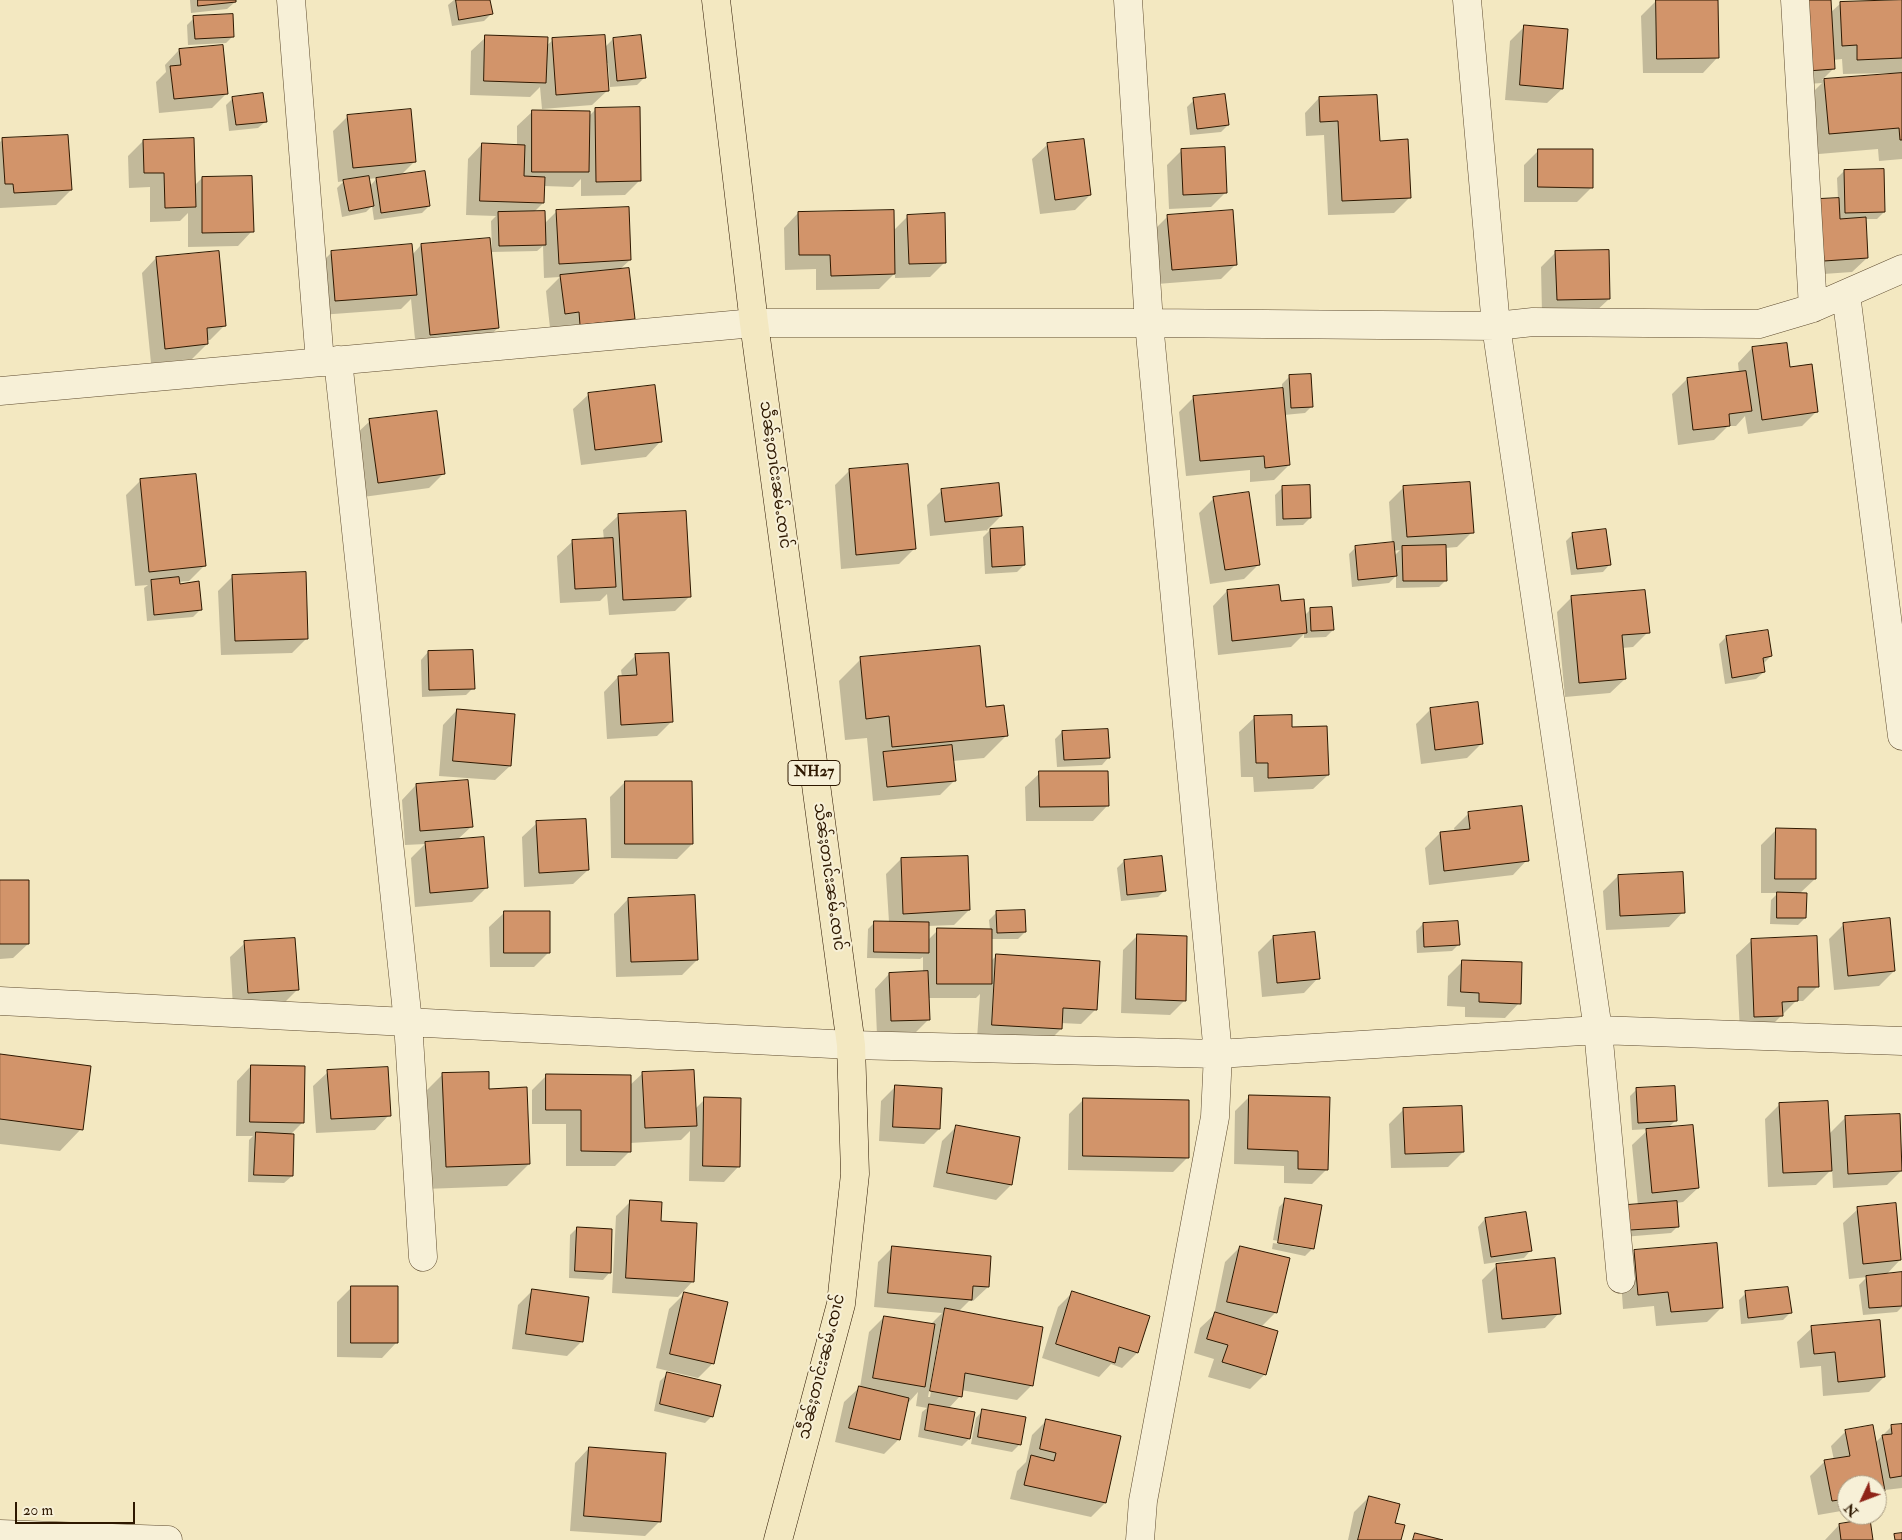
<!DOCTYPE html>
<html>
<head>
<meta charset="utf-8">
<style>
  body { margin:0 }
  #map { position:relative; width:1902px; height:1540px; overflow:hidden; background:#f3e8c1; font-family:"IM FELL Double Pica",serif }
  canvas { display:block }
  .north { position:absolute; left:1837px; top:1475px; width:50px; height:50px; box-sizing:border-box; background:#f7f0d7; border:1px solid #a79a81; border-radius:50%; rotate:227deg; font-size:14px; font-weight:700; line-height:20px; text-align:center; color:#2e1800 }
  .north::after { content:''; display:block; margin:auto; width:18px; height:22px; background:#8f2418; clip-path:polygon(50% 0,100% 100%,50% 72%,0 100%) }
  .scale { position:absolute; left:15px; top:1502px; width:120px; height:22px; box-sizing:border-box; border:2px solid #2e1800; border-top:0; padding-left:6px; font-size:15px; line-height:18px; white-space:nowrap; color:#2e1800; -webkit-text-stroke:4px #f7f0d7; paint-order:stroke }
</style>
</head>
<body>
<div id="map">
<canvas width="1902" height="1540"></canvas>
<div class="north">N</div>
<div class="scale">20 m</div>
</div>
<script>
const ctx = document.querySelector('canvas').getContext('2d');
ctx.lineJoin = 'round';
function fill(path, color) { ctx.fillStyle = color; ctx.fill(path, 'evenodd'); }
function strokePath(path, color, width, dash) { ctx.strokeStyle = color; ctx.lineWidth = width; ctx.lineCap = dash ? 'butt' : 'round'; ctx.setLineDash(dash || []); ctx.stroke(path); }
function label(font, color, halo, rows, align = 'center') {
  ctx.font = font + ' "IM FELL Double Pica","Noto Sans Myanmar",serif'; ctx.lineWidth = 4; ctx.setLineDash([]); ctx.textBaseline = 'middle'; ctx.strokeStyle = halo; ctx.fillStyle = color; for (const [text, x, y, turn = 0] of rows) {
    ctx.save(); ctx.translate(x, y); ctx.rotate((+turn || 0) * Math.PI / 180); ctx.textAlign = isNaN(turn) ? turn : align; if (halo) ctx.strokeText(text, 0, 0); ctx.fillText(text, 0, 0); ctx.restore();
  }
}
const shadow = new Path2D(`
  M190,0H234L235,2L227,9L191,13Z
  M454,0H489L491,14L484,21L452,26L448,5Z
  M1657,0H1717V58L1703,73H1643L1641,16Z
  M1815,0H1830V13L1841,3L1902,0V159L1879,161L1878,149L1807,155L1803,102L1822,83L1792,85ZM1842,59L1843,74L1890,73V75L1822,80L1834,68L1833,60Z
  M194,18L233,36L226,43L188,45L187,25Z
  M1525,26L1562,89L1547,103L1505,100L1510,41Z
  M640,36L644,78L637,85L610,87L608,63H605L607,91L592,105L542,109L540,87L530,97L470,95L471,51L486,37L546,46L553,40L604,48L613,39Z
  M179,50L227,93L212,108L159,113L156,82L166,72L165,65Z
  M233,98L266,121L258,128L229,131L226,105Z
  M1319,98L1378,142L1409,198L1394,213L1328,215L1324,135L1306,136L1305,113Z
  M1194,100L1228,125L1221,132L1190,135L1187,107Z
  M596,109L639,181L625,195L581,196V179L573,187L544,186L543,203L533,213L544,224L557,211L630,260L619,270L634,319L619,333L566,339L565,326L550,328L546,291L560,277L544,278L543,246L537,251L492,252L491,221L496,216L466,215L468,159L482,144L517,146V126L532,112L589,116Z
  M348,116L415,161L400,176L429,206L422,213L374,220L372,206L366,212L342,217L337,188L344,181L338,182L333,131ZM377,178L370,186L368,179Z
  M3,139L71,190L56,205L0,208V142Z
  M143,141L194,186L202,178L252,231L238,246L188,247V213L180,221L150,222V187L129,188L128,156Z
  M1047,145L1090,195L1075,210L1040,214L1032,159Z
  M1539,150L1592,187L1577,202H1524V165Z
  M1181,151L1226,192L1211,207L1169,209L1167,165Z
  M1844,171L1884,212L1877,219H1864L1867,258L1852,272L1809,275L1838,199L1837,178Z
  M798,213L893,231L908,216L945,262L930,277L895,278V273L879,289L816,290V269L785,270L784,228Z
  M1168,216L1236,264L1221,279L1157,284L1153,231Z
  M421,245L498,328L483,342L416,349L411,299L401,309L320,315L317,267L332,252L412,255Z
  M1556,252L1609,299L1594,313L1542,314L1541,267Z
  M156,258L225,325L210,340H207V344L192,359L151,363L142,273Z
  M1752,348L1817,411L1802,426L1748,434L1745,416L1736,426H1728L1714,440L1678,445L1672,394L1687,379L1739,373L1738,363Z
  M1309,375L1312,406L1305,413L1284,415L1289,465L1274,480L1250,482V470L1186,476L1179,412L1194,397L1282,389V384L1289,377Z
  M588,395L660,442L646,457L581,465L573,409Z
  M370,421L444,473L429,488L363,497L355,435Z
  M850,470L914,549L899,564L841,569L835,485Z
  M141,480L204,566L189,581L178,582L179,585L200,610L193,617L147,621L144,588L148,585L135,586L126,495Z
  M1404,487L1472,532L1457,547L1445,548L1446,580L1439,587L1396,588V576L1389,583L1352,587L1349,554L1356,547L1392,544L1389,502ZM1400,550L1394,556L1393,551Z
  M1282,488L1310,518L1303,525L1276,526L1275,495Z
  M942,490L1001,516L986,531L989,530L930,536L927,505Z
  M1214,498L1259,564L1244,579L1210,584L1199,513Z
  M618,516L690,596L675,611L609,615L607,594L600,601L560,603L557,556L572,542L604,540L603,530Z
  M990,530L1024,565L1017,572L985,574L983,537Z
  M1573,534L1610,564L1603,572L1571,575L1566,541Z
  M233,576L307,638L292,653L221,655L218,591Z
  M1227,591L1280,603L1304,616L1310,610L1333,630L1326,637L1304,638V634L1291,647L1218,655L1213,606Z
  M1572,597L1648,632L1633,647L1622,648L1625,679L1610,693L1565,697L1557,612Z
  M1726,637L1771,656L1764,663V672L1756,679L1725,684L1719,644Z
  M428,652L473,688L466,695L422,697L421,660Z
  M636,655L672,721L657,736L607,739L604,692L618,677H622L621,670Z
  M861,659L985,708L1006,736L984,758L953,761L955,780L940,795L873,801L867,738L845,740L839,681Z
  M1431,709L1482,743L1467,758L1421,764L1416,724Z
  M457,710L510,766L495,780L439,776L443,725Z
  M1254,718L1291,728L1328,775L1313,789L1254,792L1253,777H1241L1239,732Z
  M1062,732L1109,757L1102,765L1057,767L1055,739Z
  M1040,773L1107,806L1093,821H1026L1025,787Z
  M625,782L692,844L677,859L611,858L610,797Z
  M416,785L472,826L457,840L487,887L472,902L415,907L411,858L425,844L405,845L402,800Z
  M1469,813L1527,860L1513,875L1429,885L1425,848L1440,833L1455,832L1454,828Z
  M537,823L588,870L573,884L524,887L522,837Z
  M1776,830L1815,879L1799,894L1805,918L1798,925L1770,924L1771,900L1778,893H1761V845Z
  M901,859L969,910L954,925L928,926V940L938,930H990L989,920L996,913L1025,932L1018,939H991V961L996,956L1096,1009L1081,1024L1061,1023V1029L1046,1044L977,1039L980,994L976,998H928L929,1019L914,1034L877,1035L875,989L889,974L923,973V957L920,959L867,958L868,929L875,922H889L886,874Z
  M1124,861L1165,890L1158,897L1121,901L1117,868Z
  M1681,874L1683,912L1669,927L1606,930L1603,891L1618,876Z
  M0,881L28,944L13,958L0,959Z
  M628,899L697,960L682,975L616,977L614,914Z
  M504,913L549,952L534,967H490L489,927Z
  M1423,924L1459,944L1452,951L1417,953L1416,931Z
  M1844,924L1894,971L1879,986L1834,990L1829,939Z
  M1314,934L1318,978L1304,993L1262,997L1258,952L1273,937Z
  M1138,935L1185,1000L1170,1015L1121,1013L1123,950Z
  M1751,941L1818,986L1803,1001H1796L1767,1030L1740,1032L1736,955Z
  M245,943L297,990L283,1004L233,1007L230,957Z
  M1463,961L1519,1003L1505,1018L1465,1017V1007L1447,1006L1448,976Z
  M0,1055L81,1129L60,1151L0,1144Z
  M251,1066L303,1122L290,1135L292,1176L284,1183L248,1182L249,1140L253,1136H236L237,1081Z
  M328,1072L389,1115L375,1130L316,1133L313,1086Z
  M643,1073L695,1109L705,1099H739L738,1167L724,1182L689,1181L690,1131L681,1140L630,1143V1151L615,1166H566V1124H532V1090L547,1075L630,1085Z
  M443,1074L488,1090L529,1164L507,1186L424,1189L421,1096Z
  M896,1086L939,1129L924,1144L879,1141L881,1101Z
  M1637,1089L1676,1120L1668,1128L1698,1188L1683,1202L1676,1203L1678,1226L1671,1233L1623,1237L1638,1206L1632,1145L1649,1129L1632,1130L1630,1096Z
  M1250,1096L1327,1169L1312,1184L1284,1183V1166L1234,1164L1235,1111Z
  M1084,1099L1187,1158L1173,1172L1068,1170L1069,1114Z
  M1780,1104L1829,1134L1845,1118L1901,1171L1887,1185L1833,1188L1832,1169L1816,1185L1768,1187L1765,1119Z
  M1404,1109L1463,1152L1448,1167L1391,1168L1389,1124Z
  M957,1126L1019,1138L1011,1185L996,1200L933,1187L942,1141Z
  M1286,1200L1312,1249L1305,1256L1272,1249L1273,1243L1309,1249V1247L1273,1240L1279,1207Z
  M630,1202L660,1222L692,1282L678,1297L612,1293L616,1216Z
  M1858,1209L1900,1260L1885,1276L1902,1280V1307L1897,1312L1863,1315L1859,1285L1867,1277L1849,1279L1843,1223Z
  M1525,1213L1531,1250L1524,1258L1484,1264L1478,1227L1485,1219Z
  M577,1228L610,1272L603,1280L569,1278L570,1235Z
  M893,1247L988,1287L973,1301H969L958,1312L1032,1385L1017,1400L961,1390L960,1396L948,1409L969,1439L962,1446L918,1437L922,1412L927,1408L916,1406L918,1392L909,1402L907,1401L899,1439L884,1454L835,1442L844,1402L860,1387L869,1332L884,1317L930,1325L942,1313L874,1307L878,1262ZM941,1325H943L930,1397H928Z
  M1240,1247L1276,1312L1261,1327L1265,1374L1250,1389L1208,1377L1214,1359L1194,1353L1200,1328L1214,1315L1225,1262Z
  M1634,1252L1722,1307L1707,1322L1656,1326L1654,1306L1623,1309L1620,1266Z
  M1497,1265L1559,1313L1545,1328L1488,1333L1482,1280Z
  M352,1287L396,1343L382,1358L337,1357V1302Z
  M533,1290L581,1342L567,1356L512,1349L518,1305Z
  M1073,1292L1149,1316L1137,1353L1122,1368L1111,1364L1099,1377L1042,1358L1058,1307Z
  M1746,1293L1790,1313L1783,1320L1741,1324L1739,1300Z
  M684,1294L713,1363L698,1378L656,1368L669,1309Z
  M1812,1328L1884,1377L1869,1392L1823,1396L1821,1366L1800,1368L1797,1342Z
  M667,1374L712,1416L705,1423L654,1411L660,1381Z
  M983,1410L1019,1445L1012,1452L971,1444L976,1418Z
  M1047,1420L1105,1503L1091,1517L1010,1499L1017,1471L1026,1462L1032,1435Z
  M1902,1425V1488L1885,1490L1877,1498V1485H1847V1510L1818,1515L1810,1476L1825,1461L1834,1460L1831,1446L1846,1431L1875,1443L1892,1426Z
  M589,1448L660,1521L645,1536L570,1531L575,1463Z
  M1369,1497L1394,1523L1400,1540H1348L1354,1512Z
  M1839,1525L1872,1540H1825Z`);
const building = new Path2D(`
  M198,0H236V2L198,6Z
  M456,0H490L493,14L459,20Z
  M1656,0H1718L1719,58L1657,59Z
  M1802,0H1831L1835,69L1807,71Z
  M1902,0V58L1857,60V45L1842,46L1840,2Z
  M233,14L234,37L195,39L193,16Z
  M1524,25L1568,29L1563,89L1520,85Z
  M485,35L548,37L546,83L484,81Z
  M605,35L609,91L556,95L552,38Z
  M641,35L646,78L617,81L613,38Z
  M223,45L228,94L174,99L170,66L181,65L179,49Z
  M1902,73V140H1900L1899,128L1829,134L1824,79Z
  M263,93L267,122L236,125L232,97Z
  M1225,94L1229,125L1197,129L1193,98Z
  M1377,95L1380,141L1408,139L1411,198L1342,201L1338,121L1320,122L1319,97Z
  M640,107L641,181L596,182L595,108Z
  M411,109L416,162L353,168L347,115Z
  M532,110L590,111L589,172H532Z
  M68,135L72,190L14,193L13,184H5L2,138Z
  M194,138L196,207L165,208L164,173H144L143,140Z
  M1084,139L1091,195L1055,200L1047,143Z
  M482,143L525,145L524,176L545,177L544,203L480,201Z
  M1225,147L1227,193L1183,195L1181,149Z
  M1538,149H1593V188L1538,187Z
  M1884,169L1885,212L1845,213L1844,170Z
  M425,171L430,206L381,213L376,178Z
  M252,176L254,232L202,233V177Z
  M369,176L374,206L349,211L343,180Z
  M1839,198L1840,219L1866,217L1868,258L1824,261L1819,199Z
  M629,207L631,260L559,264L556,210Z
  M894,210L895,274L831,276L830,255H799L798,212Z
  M1233,210L1237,265L1172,270L1167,215Z
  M545,211L546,245L499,246L498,212Z
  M945,213L946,263L909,264L907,215Z
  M490,238L499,328L430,335L421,244Z
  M412,244L417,295L335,301L331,251Z
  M1609,250L1610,299L1557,300L1555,251Z
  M219,251L226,326L207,328L208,344L165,349L156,257Z
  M629,268L635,319L580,325L579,312L565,314L560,275Z
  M1787,343L1790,367L1812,364L1818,412L1762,420L1752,347Z
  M1746,371L1752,411L1729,414L1730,426L1693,430L1687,378Z
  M1311,374L1313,407L1291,408L1289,375Z
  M655,385L662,442L595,450L588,393Z
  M1283,388L1290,465L1265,468L1264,456L1200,461L1193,396Z
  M437,411L445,474L378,483L369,419Z
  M908,464L916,549L856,555L849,469Z
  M196,474L206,566L149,572L140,479Z
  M1470,482L1474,533L1407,537L1403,486Z
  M999,483L1002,516L945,522L941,489Z
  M1310,485L1311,518L1283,519L1282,486Z
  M1249,492L1260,565L1225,570L1213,497Z
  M686,511L691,597L623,600L618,514Z
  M1023,527L1025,565L992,567L990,529Z
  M1606,529L1611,565L1577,569L1572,533Z
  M613,538L616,587L575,589L572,540Z
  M1394,542L1397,576L1358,580L1355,546Z
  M1446,545L1447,581H1403L1402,546Z
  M306,572L308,639L235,641L232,575Z
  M179,577L180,584L199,581L202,610L154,615L151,580Z
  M1279,585L1281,601L1304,599L1307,633L1232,641L1227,590Z
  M1645,590L1650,633L1622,635L1626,679L1579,683L1571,596Z
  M1332,607L1334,630L1311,631L1310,608Z
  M1768,630L1772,656L1763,658L1765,672L1732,678L1726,636Z
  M980,646L986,707L1004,705L1008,736L892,747L889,716L866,719L860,657Z
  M473,650L475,689L429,690L428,651Z
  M669,653L673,722L621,725L618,676L637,675L635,654Z
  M1478,702L1483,744L1435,750L1430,708Z
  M457,709L515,714L511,766L453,761Z
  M1292,715V727L1327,726L1329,775L1268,778V763H1256L1254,716Z
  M1108,729L1110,758L1064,760L1062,731Z
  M952,745L956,781L887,787L883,752Z
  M1039,771H1108L1109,806L1040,807Z
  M468,780L473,827L420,831L416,784Z
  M625,781H692L693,844H625Z
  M1522,806L1529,861L1444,871L1440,832L1470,829L1468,812Z
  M586,819L589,870L539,873L536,821Z
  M1776,828L1816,829V879H1775Z
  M484,837L488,888L430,893L425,842Z
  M968,856L970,910L903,914L901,858Z
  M1162,856L1166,891L1127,895L1124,860Z
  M1683,872L1685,913L1620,916L1618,875Z
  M0,880H29V944H0Z
  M1777,892L1807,893L1806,918H1777Z
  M695,895L698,960L631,962L628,898Z
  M1025,910L1026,932L997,933L996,911Z
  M504,911H550V953H504Z
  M1890,918L1895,971L1848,976L1843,923Z
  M874,921L929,922V953L874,952Z
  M1458,921L1460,945L1424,947L1423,923Z
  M937,928L992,929V984H937Z
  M1315,932L1320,979L1277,983L1273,936Z
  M1137,934L1187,936L1186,1001L1136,999Z
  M1817,936L1819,987H1798V1001L1782,1002L1783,1016L1754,1017L1751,939Z
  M295,938L299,990L248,993L244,941Z
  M996,954L1100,961L1097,1010L1063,1008L1062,1029L992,1025Z
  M1462,960L1522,962L1521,1004L1479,1002V993L1461,992Z
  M928,971L930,1020L891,1021L889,973Z
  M0,1054L91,1066L83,1130L0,1119Z
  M251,1065L305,1066L304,1123L250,1122Z
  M388,1067L391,1116L331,1119L327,1070Z
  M694,1070L697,1126L645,1128L642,1072Z
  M489,1072V1089L527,1087L530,1164L446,1167L442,1073Z
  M546,1074L631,1075V1152L581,1151V1110H546Z
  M895,1085L942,1088L940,1129L893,1127Z
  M1675,1086L1677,1121L1638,1123L1636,1088Z
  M1249,1095L1330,1097L1328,1170L1298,1169V1151L1248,1149Z
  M704,1097L741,1098L740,1167L703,1166Z
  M1083,1098L1189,1100V1158L1083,1156Z
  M1828,1101L1832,1171L1783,1173L1779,1103Z
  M1462,1106L1464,1152L1405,1154L1403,1108Z
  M1900,1114L1902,1171L1848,1174L1845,1116Z
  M956,1125L1020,1137L1012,1185L947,1173Z
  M1693,1125L1699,1188L1652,1193L1646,1129Z
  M256,1132L294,1134L293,1176L254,1175Z
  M1285,1198L1322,1205L1314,1249L1278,1243Z
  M630,1200L662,1202L661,1221L697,1223L694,1282L626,1278Z
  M1677,1201L1679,1227L1630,1230L1627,1205Z
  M1896,1203L1901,1260L1863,1264L1857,1207Z
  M1526,1212L1532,1251L1491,1257L1485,1218Z
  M577,1227L612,1229L611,1273L575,1271Z
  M1717,1243L1723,1308L1671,1312L1668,1292L1638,1295L1634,1250Z
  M892,1246L991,1256L989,1287L973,1286L972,1300L888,1293Z
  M1240,1246L1290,1258L1277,1313L1227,1302Z
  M1555,1258L1561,1314L1502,1319L1496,1264Z
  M1902,1272V1306L1869,1308L1866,1276Z
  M351,1286H398V1343H351Z
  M1788,1287L1792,1313L1748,1318L1745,1291Z
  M532,1289L589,1297L583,1342L526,1334Z
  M1072,1291L1150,1316L1138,1353L1119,1347L1115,1363L1056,1344Z
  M684,1292L728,1302L714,1364L670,1354Z
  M945,1308L1043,1327L1033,1386L965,1373L962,1397L930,1391Z
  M1215,1312L1278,1331L1266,1375L1222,1362L1228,1345L1207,1339Z
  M884,1316L935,1324L925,1387L873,1378Z
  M1880,1320L1885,1377L1838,1382L1835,1352L1814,1354L1811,1326Z
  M667,1372L721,1385L713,1417L660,1404Z
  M859,1386L909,1398L900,1440L849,1428Z
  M929,1404L975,1412L970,1439L925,1430Z
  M982,1409L1026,1417L1021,1445L978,1437Z
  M1046,1419L1121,1436L1106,1503L1024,1485L1031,1455L1054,1461L1056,1453L1040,1449Z
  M1902,1424V1476L1890,1478L1882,1435L1892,1434L1891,1425Z
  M1873,1425L1885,1491L1877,1493V1485H1847V1499L1832,1501L1824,1460L1850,1456L1845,1430Z
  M589,1447L666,1453L661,1522L584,1516Z
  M1369,1496L1400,1504L1395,1523L1405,1525L1401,1540H1358Z
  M1870,1519L1873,1540H1841L1839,1524Z
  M1415,1533L1443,1540H1413Z
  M1902,1533V1540H1895L1894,1534Z`);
const minor = new Path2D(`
  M291,0L320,362
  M1128,0L1149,323L1218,1054L1215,1117L1143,1501L1140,1540
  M1467,0L1496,326L1598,1030L1621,1279
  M1795,0L1813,308
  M1846,294L1902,736
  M338,360L408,1022L423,1257
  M0,391L754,323H1149L1496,326L1533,322L1759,324L1813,308L1902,269
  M0,1001L851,1045L1218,1054L1598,1030L1902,1041
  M0,1534L168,1540`);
const highway = new Path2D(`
  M716,0L754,323L851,1045L855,1174L841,1304L778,1540`);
const shields = [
  [814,773,52]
];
const shieldNames = [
  ["NH27",814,773]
];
const streetNames = [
  ["သဵၼ်ႈတၢင်းၼမ်ႉၸၢင်",774,475,82],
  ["သဵၼ်ႈတၢင်းၼမ်ႉၸၢင်",828,877,82],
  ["သဵၼ်ႈတၢင်းၼမ်ႉၸၢင်",823,1367,-76]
];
fill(shadow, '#0003');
fill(building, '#d2946a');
strokePath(building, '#2e1800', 1);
strokePath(minor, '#5f4c30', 29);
strokePath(highway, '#2e1800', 29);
strokePath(minor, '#f7f0d7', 28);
strokePath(highway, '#f3e8c1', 28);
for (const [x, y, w] of shields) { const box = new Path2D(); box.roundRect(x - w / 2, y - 12.5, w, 25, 4); ctx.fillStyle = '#f7f0d7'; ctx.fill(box); strokePath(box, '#2e1800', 1); }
label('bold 15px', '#2e1800', null, shieldNames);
label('16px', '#2e1800', '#f7f0d7', streetNames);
</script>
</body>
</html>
